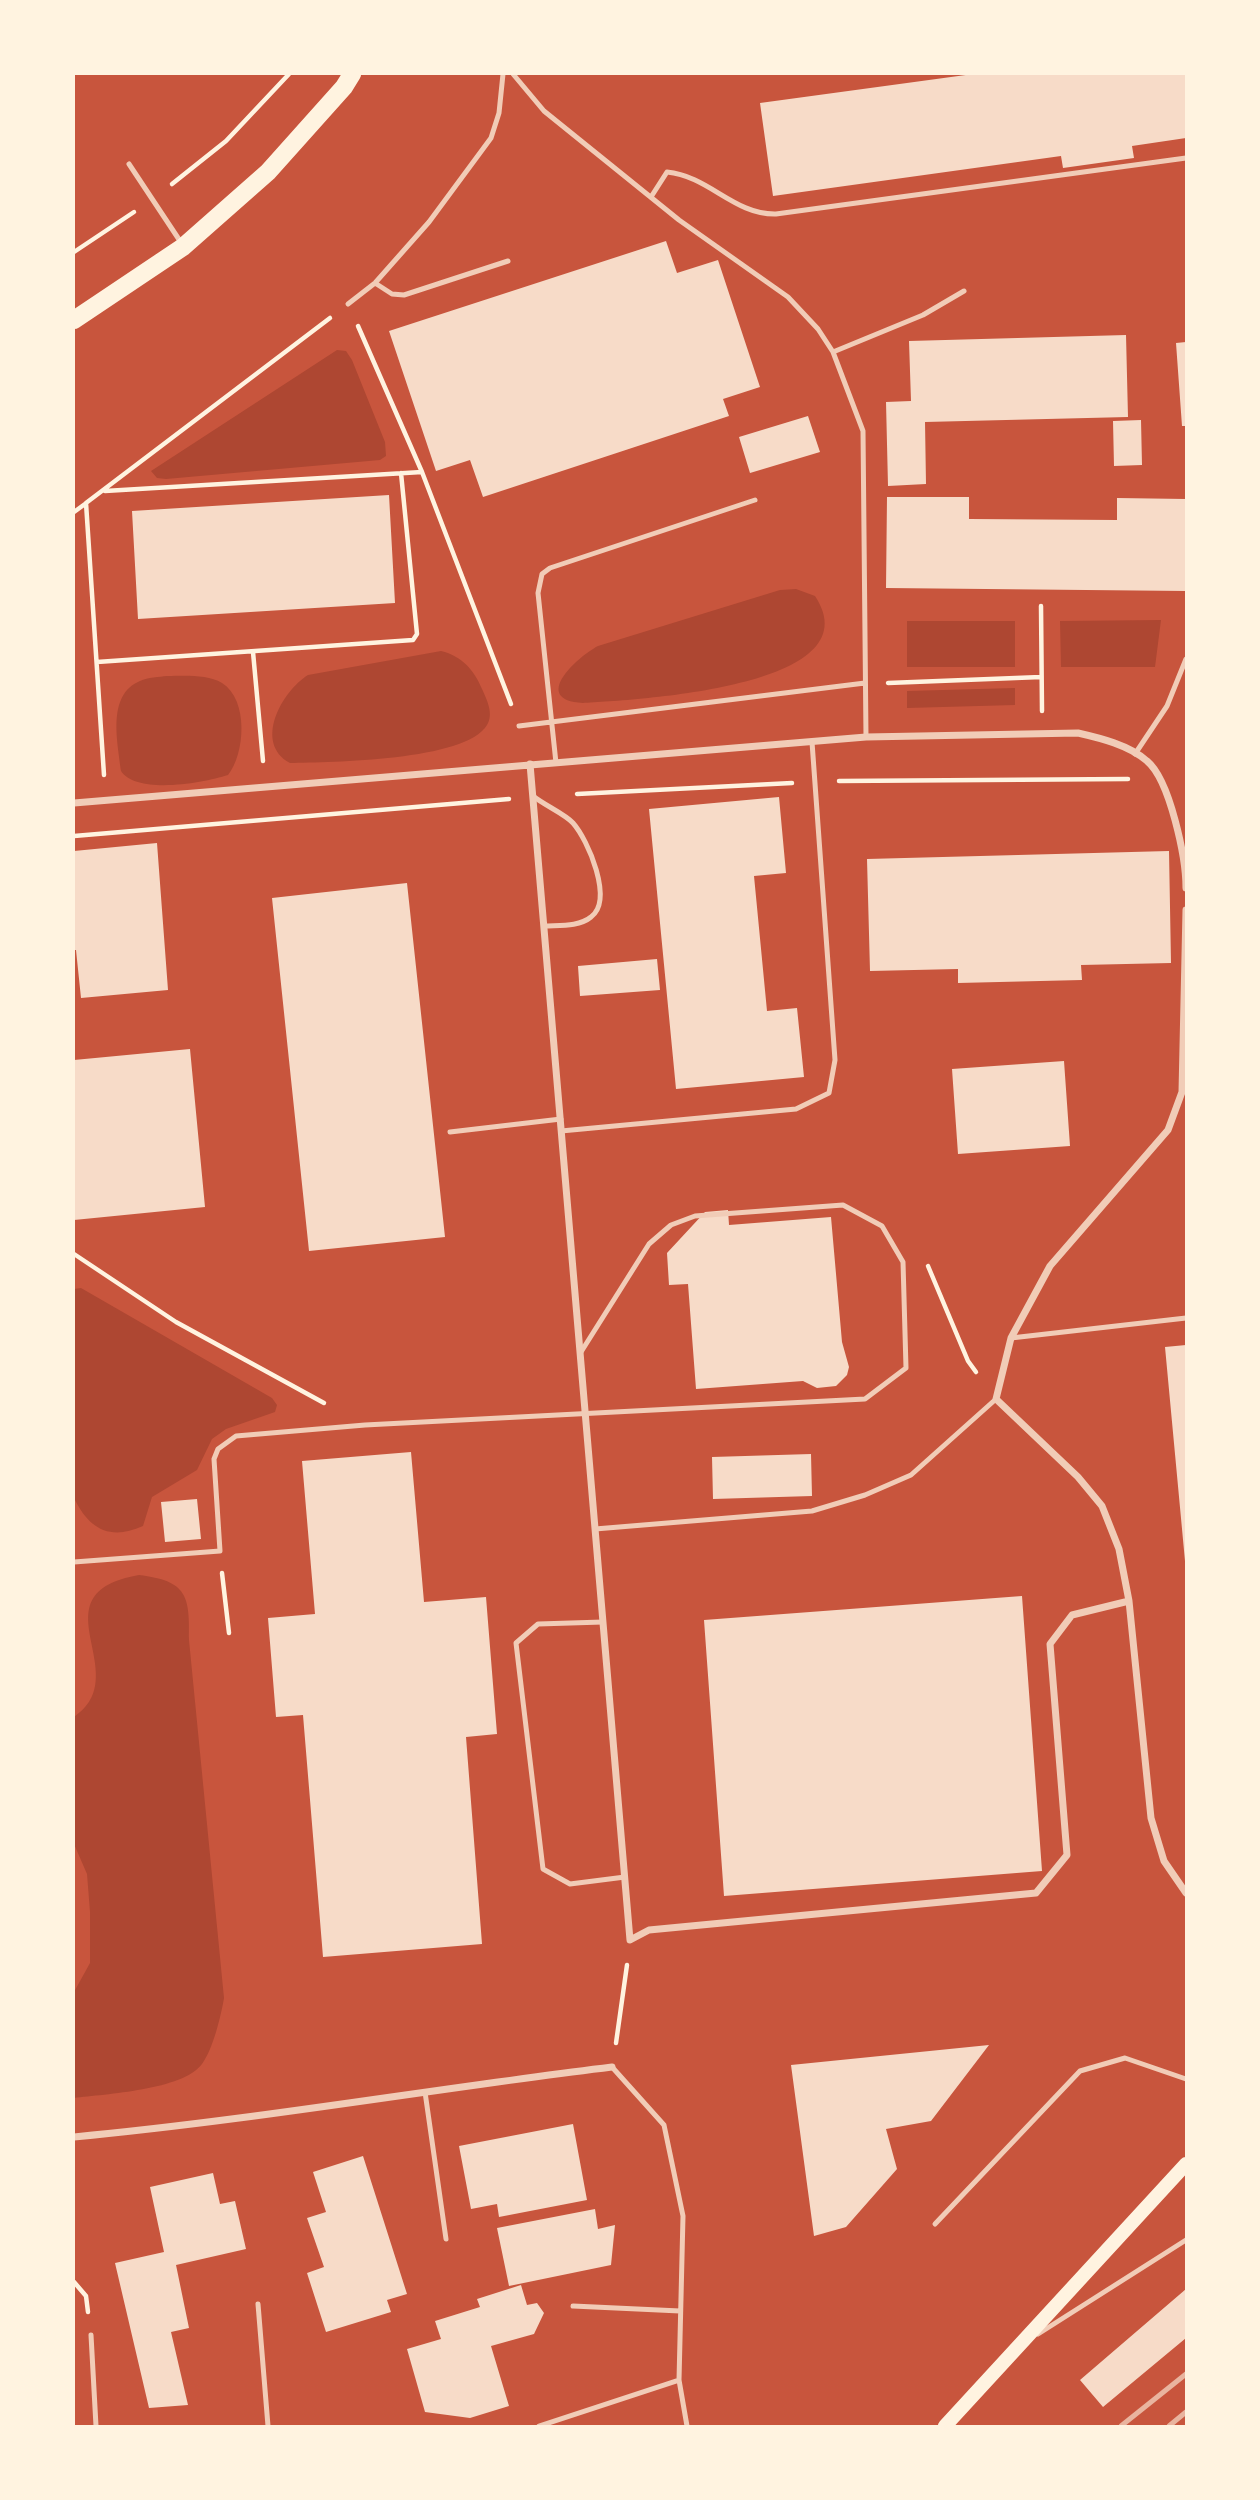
<!DOCTYPE html>
<html>
<head>
<meta charset="utf-8">
<style>
  body { margin:0 }
  #map { position:relative; width:1260px; height:2500px; overflow:hidden; background:#c8553d; font-family:Roboto,sans-serif }
  canvas { display:block }
  .frame { position:absolute; inset:0; border:75px solid #fff3e0; pointer-events:none }
</style>
</head>
<body>
<div id="map">
<canvas width="1260" height="2500"></canvas>
<div class="frame"></div>
</div>
<script>
const ctx = document.querySelector('canvas').getContext('2d');
ctx.lineJoin = 'round';
function fill(path, color) { ctx.fillStyle = color; ctx.fill(path, 'evenodd'); }
function strokePath(path, color, width, dash) { ctx.strokeStyle = color; ctx.lineWidth = width; ctx.lineCap = dash ? 'butt' : 'round'; ctx.setLineDash(dash || []); ctx.stroke(path); }
const green = new Path2D(`
  M337,350L346,351L352,360L385,442L386,456L380,460L166,479L157,478L151,471Z
  M796,589L815,596C876,688 632,700 583,703C530,700 577,657 598,646L780,590Z
  M1161,620L1155,667H1061L1060,621Z
  M907,621H1015V667H907Z
  M441,651C462,656 474,670 482,689C487,700 494,714 487,725C466,761 330,762 290,763C253,743 282,691 308,675Z
  M167,676C184,676 207,674 222,683C249,700 245,754 228,775C203,783 137,795 121,771C118,743 106,695 140,681C148,677 159,677 167,676Z
  M1015,688V705L907,708V691Z
  M81,1288L272,1398L277,1405L275,1412L226,1429L212,1439L197,1470L152,1497L143,1526C110,1541 89,1529 74,1498V1289Z
  M139,1575C187,1581 190,1595 189,1640L224,1998C221,2016 213,2049 202,2064C183,2090 105,2094 74,2098V1992L90,1963V1912L87,1874L74,1844V1717C138,1674 32,1594 139,1575Z`);
const building = new Path2D(`
  M973,74H1186V138L1132,146L1134,158L1063,168L1061,156L773,196L760,103Z
  M666,241L677,273L718,260L760,387L723,399L729,416L483,497L470,460L436,471L389,331Z
  M1126,335L1128,417L925,422L926,484L888,486L886,402L911,401L909,341Z
  M1186,342V426H1182L1176,343Z
  M808,416L820,452L750,473L739,437Z
  M1141,420L1142,465L1114,466L1113,421Z
  M389,495L395,603L138,619L132,511Z
  M887,497H969V519L1117,520V498L1186,499V591L886,588Z
  M779,797L786,873L754,876L767,1011L797,1008L804,1077L676,1089L649,809Z
  M157,843L168,990L81,998L76,950H74V851Z
  M1169,851L1171,963L1081,965L1082,980L958,983V969L870,971L867,859Z
  M407,883L445,1237L309,1251L272,898Z
  M657,959L660,990L580,996L578,966Z
  M190,1049L205,1207L74,1220V1060Z
  M1064,1061L1070,1146L958,1154L952,1069Z
  M728,1210L729,1225L831,1217L842,1342L849,1367L847,1375L836,1386L817,1388L803,1381L696,1389L688,1284L669,1285L667,1253L705,1212Z
  M1186,1345V1561H1185L1165,1347Z
  M411,1452L424,1602L486,1597L497,1734L466,1737L482,1944L323,1957L303,1715L276,1717L268,1618L315,1614L302,1461Z
  M811,1454L812,1496L713,1499L712,1457Z
  M197,1499L201,1539L165,1542L161,1502Z
  M1022,1596L1042,1871L724,1896L704,1620Z
  M989,2045L931,2121L886,2129L897,2169L846,2227L814,2236L791,2065Z
  M573,2124L587,2200L499,2217L497,2204L471,2209L459,2146Z
  M363,2156L407,2294L387,2300L391,2312L326,2332L307,2273L324,2267L307,2218L326,2212L313,2172Z
  M213,2173L220,2204L235,2201L246,2249L176,2265L189,2328L171,2332L188,2405L149,2408L115,2263L164,2252L150,2187Z
  M595,2209L598,2229L615,2225L611,2265L509,2286L497,2228Z
  M521,2285L527,2305L537,2303L544,2313L534,2334L491,2346L509,2406L470,2418L425,2412L407,2349L441,2339L435,2321L480,2307L477,2299Z
  M1186,2289V2338L1103,2407L1080,2380Z`);
const path = new Path2D(`
  M172,184L226,141L289,74
  M74,252L134,212
  M358,326L422,472L511,704
  M105,491L422,472
  M74,512L85,504
  M1041,606L1042,711
  M253,652L263,761
  M97,662L413,640L417,634L401,473
  M888,683L1041,677
  M104,775L86,503L330,318
  M839,781L1128,779
  M577,794L792,783
  M74,836L509,799
  M74,1254L176,1322L324,1403
  M928,1266L968,1361L976,1372
  M222,1573L229,1633
  M616,2043L627,1965
  M74,2282L86,2296L88,2312`);
const service = new Path2D(`
  M513,74L544,111L679,220L788,297L818,329L833,352L863,431L866,737
  M129,164L182,244
  M651,197L667,172C709,176 734,215 776,214L1186,158
  M375,283L392,294L404,295L508,261
  M348,304L375,283L429,222L491,138L499,113L503,74
  M833,352L923,315L964,291
  M519,726L865,683
  M1135,754L1167,706L1186,659
  M556,763L538,593L542,574L550,568L755,500
  M533,796C544,805 565,814 573,823C588,840 614,900 591,917C579,927 559,925 544,926
  M561,1131L796,1109L829,1093L835,1060L812,742
  M450,1132L561,1119
  M1011,1338L1186,1318
  M595,1529L812,1511L865,1495L911,1475L996,1399
  M74,1562L220,1551L214,1459L218,1449L236,1436L365,1425L865,1399L906,1368L903,1262L882,1226L843,1205L695,1216L671,1225L649,1244L581,1352
  M603,1622L538,1624L516,1643L543,1869L570,1884L625,1877
  M612,2067L664,2125L683,2216L679,2380L687,2426
  M425,2092L446,2239
  M935,2224L1080,2071L1125,2058L1186,2079
  M258,2304L268,2426
  M573,2306L680,2311
  M1038,2334L1186,2240
  M91,2335L96,2426
  M539,2426L679,2380`);
const minor = new Path2D(`
  M530,764L630,1940L649,1930L1036,1893L1067,1855L1050,1644L1072,1615L1129,1601
  M74,803L866,737L1078,733C1100,738 1129,745 1147,761C1170,780 1186,858 1186,888
  M1186,910L1182,1092L1168,1130L1050,1266L1011,1338L996,1399L1078,1477L1102,1506L1119,1549L1129,1601L1151,1818L1164,1861L1186,1893
  M74,2137C254,2120 432,2089 612,2067`);
const secondary = new Path2D(`
  M945,2426L1186,2164`);
const primary = new Path2D(`
  M74,320L183,247L268,172L344,87L352,74`);
const rail = new Path2D(`
  M1121,2426L1186,2374
  M1169,2426L1186,2412`);
fill(green, '#ae4732');
fill(building, '#f7dbc8');
strokePath(path, '#fff3e0', 4.5);
strokePath(service, '#f1ccb7', 5);
strokePath(minor, '#f1ccb7', 7);
strokePath(secondary, '#fff3e0', 14);
strokePath(primary, '#fff3e0', 18);
strokePath(rail, '#e9b49f', 5);
</script>
</body>
</html>
